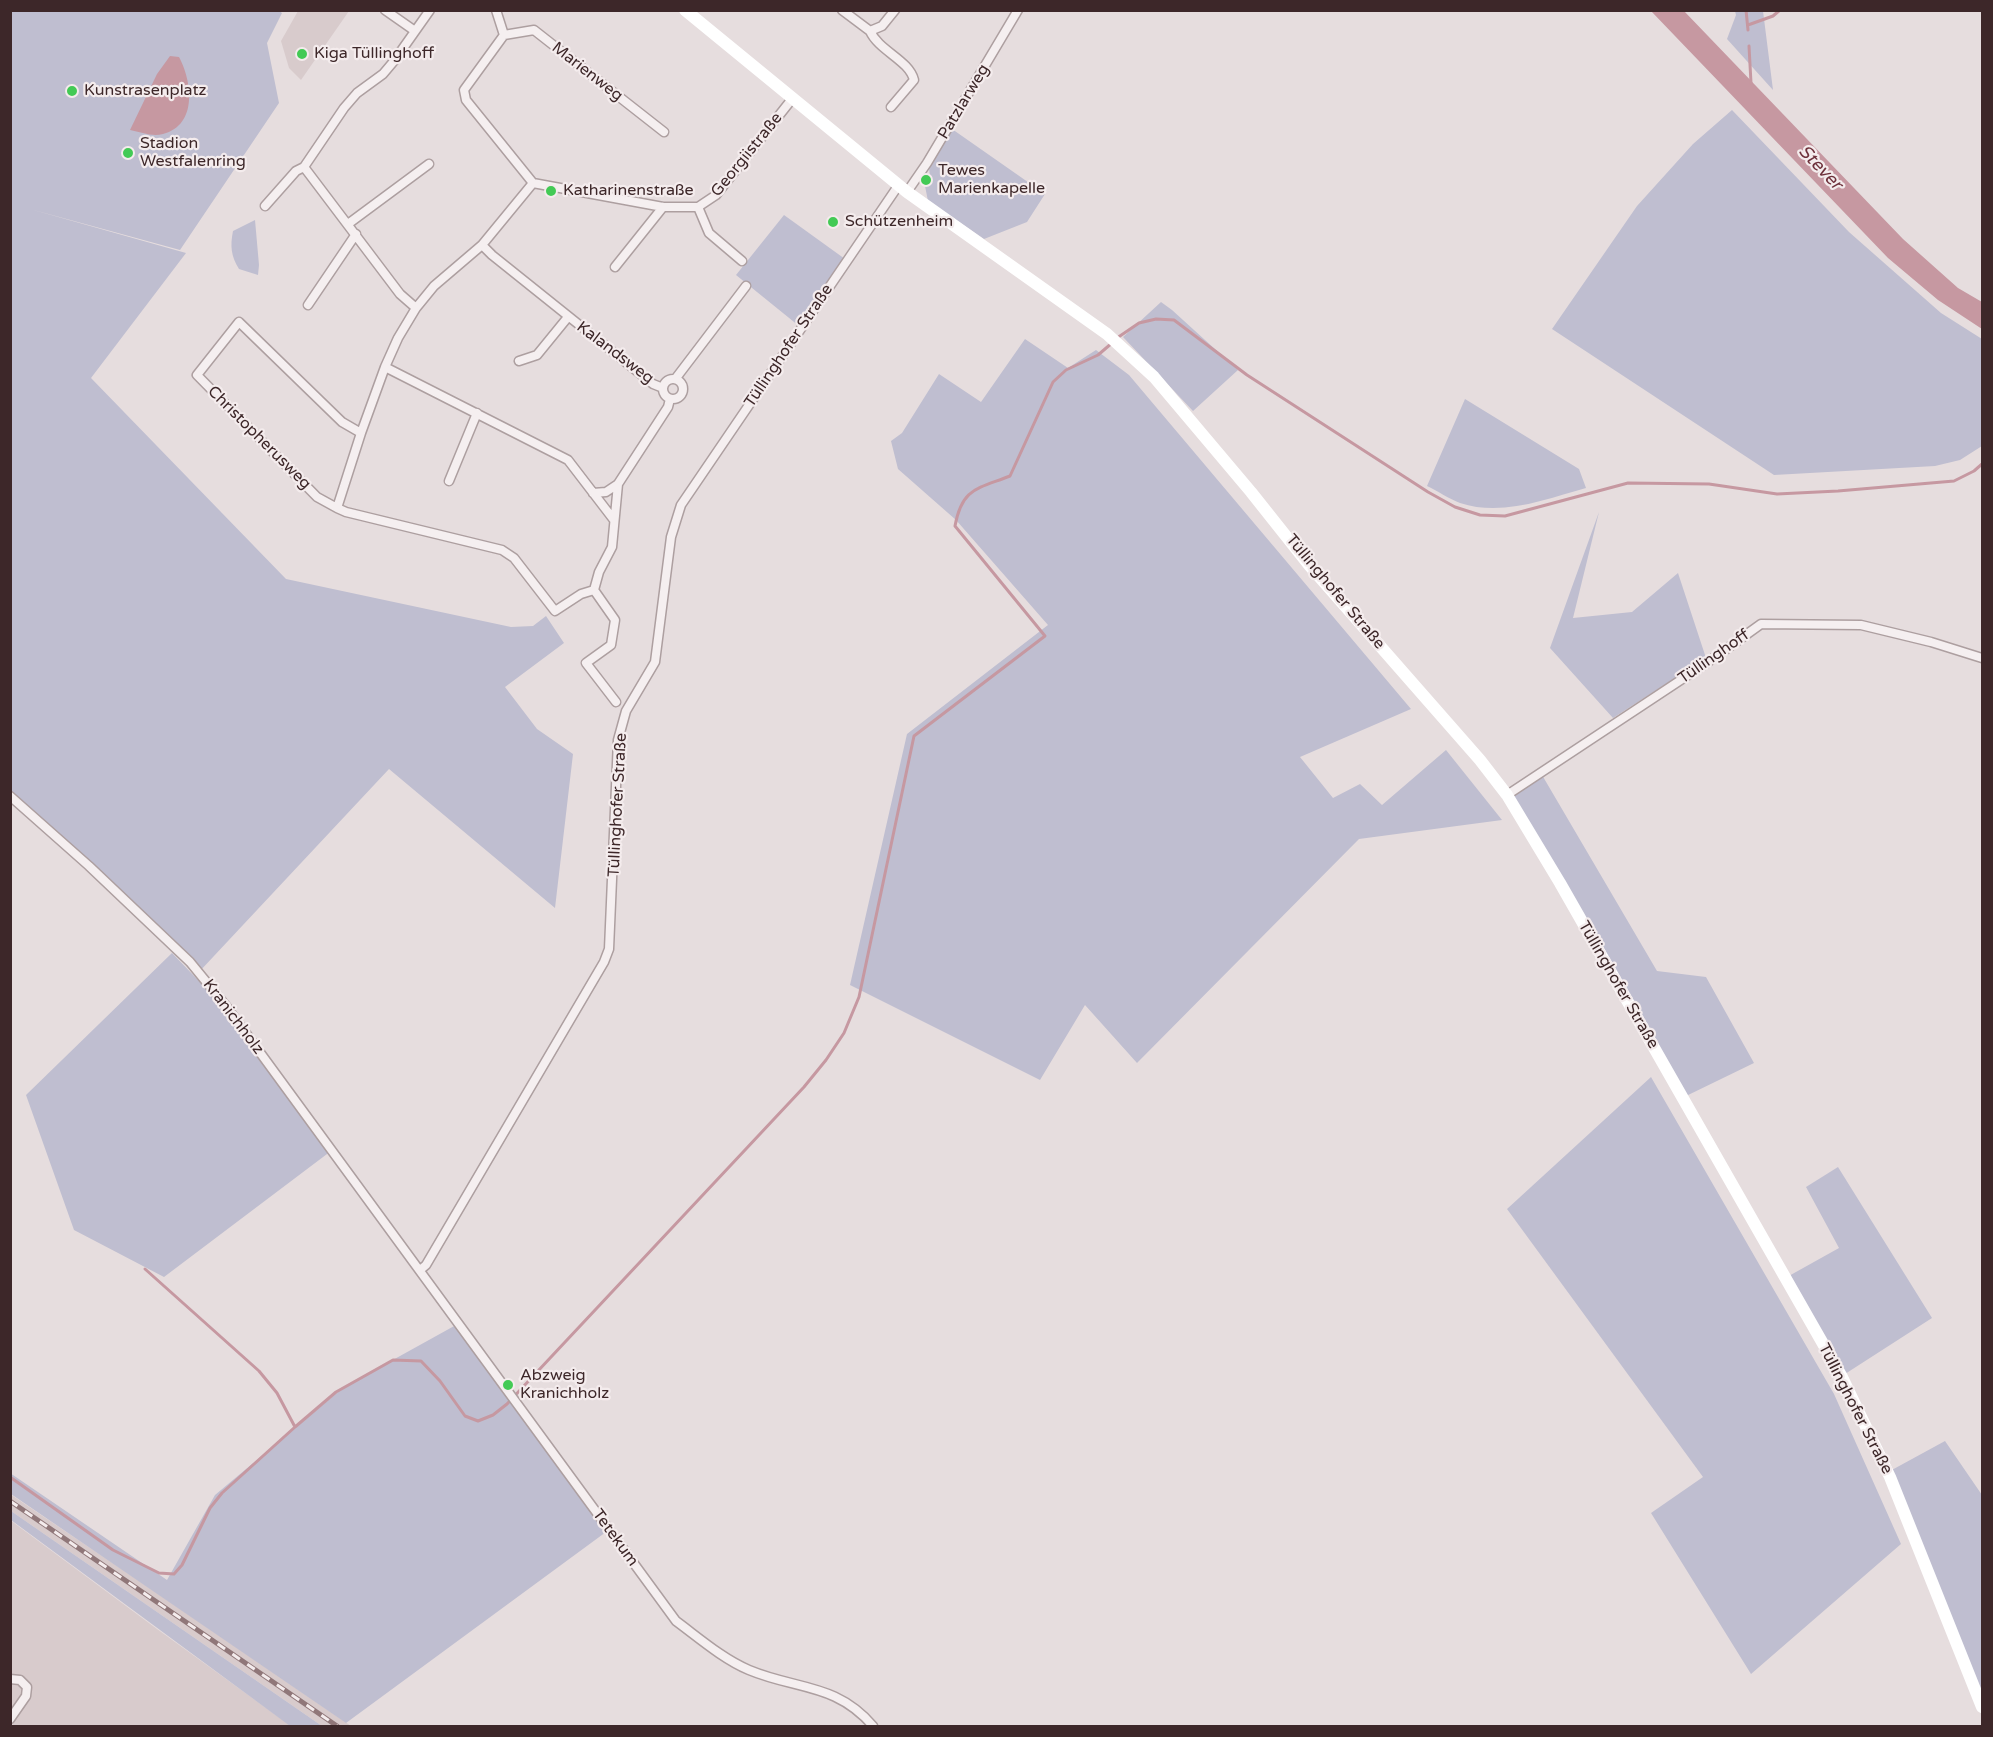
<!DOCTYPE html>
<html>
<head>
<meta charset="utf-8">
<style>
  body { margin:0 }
  #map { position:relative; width:1993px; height:1737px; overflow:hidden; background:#e6ddde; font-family:"Varela Round",sans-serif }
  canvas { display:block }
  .frame { position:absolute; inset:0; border:12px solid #3d2729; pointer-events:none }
</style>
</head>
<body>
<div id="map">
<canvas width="1993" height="1737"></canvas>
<div class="frame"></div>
</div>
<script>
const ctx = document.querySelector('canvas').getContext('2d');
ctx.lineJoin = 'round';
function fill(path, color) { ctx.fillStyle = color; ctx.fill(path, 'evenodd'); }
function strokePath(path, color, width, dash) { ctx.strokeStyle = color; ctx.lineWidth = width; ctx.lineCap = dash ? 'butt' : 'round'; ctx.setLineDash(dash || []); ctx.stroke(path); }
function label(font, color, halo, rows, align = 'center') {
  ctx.font = font + ' "Varela Round",sans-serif'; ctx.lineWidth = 4.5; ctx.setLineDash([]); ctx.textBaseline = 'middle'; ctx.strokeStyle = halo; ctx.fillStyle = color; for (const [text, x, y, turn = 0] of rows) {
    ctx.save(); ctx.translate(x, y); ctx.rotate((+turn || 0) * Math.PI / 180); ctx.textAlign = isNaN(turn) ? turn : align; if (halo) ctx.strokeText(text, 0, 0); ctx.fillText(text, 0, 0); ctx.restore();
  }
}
const built = new Path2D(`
  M298,11H349L301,80L289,68L281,41Z
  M10,1494L160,1595L351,1726H322L11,1511Z
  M10,1520L157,1629L291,1726H11Z`);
const green = new Path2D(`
  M278,10L282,13L267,43L279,103L180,250L30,209L186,253L91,378L286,579L511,627L533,626L546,616L564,643L505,687L537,729L573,754L555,908L389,769L199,972L90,862L11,792L10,11Z
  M1735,11H1763L1773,90L1727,39L1736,15Z
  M1732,110L1849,232L1941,313L1982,339V446L1960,460L1935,466L1774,475L1552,329L1637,206L1693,144Z
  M952,129L1045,194L1027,222L984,239L928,201L925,186L930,178L929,167Z
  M784,215L845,259L799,326L736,275Z
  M255,220L259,265L258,275L239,269C231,256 230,246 233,231Z
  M1161,302L1172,310L1238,370L1193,411L1123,337Z
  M1025,339L1068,368L1096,350L1129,375L1411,709L1300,757L1333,798L1360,784L1382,805L1446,750L1502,820L1359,839L1137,1063L1085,1005L1040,1080L850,985L907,734L1048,625L956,520L898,469L891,441L902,433L939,374L981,402Z
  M1465,399L1579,469L1586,488C1546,499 1502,517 1460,503C1449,499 1438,491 1427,486Z
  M1599,512L1573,618L1632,612L1678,573L1706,658L1613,718L1550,648Z
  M1542,775L1657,971L1706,977L1754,1063L1684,1097L1512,795Z
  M172,953L224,1007L331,1151L164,1277L74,1230L26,1095Z
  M1651,1077L1834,1394L1901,1544L1751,1674L1651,1513L1703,1477L1507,1209Z
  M1838,1167L1932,1318L1845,1374L1787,1277L1839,1248L1806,1187Z
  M456,1325L606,1532L346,1723L11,1494L10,1473L167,1580L215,1495L344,1387Z
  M1945,1441L1982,1495V1698L1890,1471Z
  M11,1511L322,1726H290L11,1520Z`);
const water = new Path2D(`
  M1651,11H1684L1903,239L1958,288L1982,302V329L1938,300L1888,258Z
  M170,56L179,57C192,81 198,125 163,134C152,137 141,132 130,130L157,74Z`);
const stream = new Path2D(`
  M1746,10L1748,30
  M1748,25L1773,16L1780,10
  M1749,46L1751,83
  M1117,338L1139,323L1156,319L1174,320L1247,375L1428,492L1455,507L1480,515L1505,516L1628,483L1709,484L1777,494L1838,491L1954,481L1974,471L1982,464
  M145,1269L259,1371L277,1393L295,1427L336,1392L393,1360L421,1361L440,1381L465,1416L478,1421L493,1415L507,1404L804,1087L826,1060L844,1033L859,997L914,736L1045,636L955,526C962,488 977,489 1010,476L1053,382L1066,370L1098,355L1112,343
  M10,1477L113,1550L159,1573L174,1574L182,1565L210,1508L222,1493L295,1427`);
const street = new Path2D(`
  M385,10L415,31
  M496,10L504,35L464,90L466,100L533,183L663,207H698L716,195L792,99
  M842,10L870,31L882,26L895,10
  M870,31C879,51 909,60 914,80L891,107
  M504,35L534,30L664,132
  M533,183L482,245L434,286L416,308L398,338L385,367L361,433L337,508L346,512L502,550L514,558L555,611L581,594L594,590
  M907,192L927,163L1018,10
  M265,206L296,171L304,167
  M698,207L709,233L742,261
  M348,224L429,164
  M482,245L492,255L653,384L663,388
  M615,267L663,207
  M308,305L356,234
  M416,308L400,294L304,167L344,108L357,93L383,74L394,61L430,10
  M519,361L537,355L568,317
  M385,367L568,460L614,520
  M676,378L746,286
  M663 389a10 10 0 1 1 20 0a10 10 0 1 1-20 0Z
  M449,481L477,413
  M593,493L606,492L618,484
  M337,508L317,497L197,375L239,322L342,422L361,433
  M616,702L586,663L611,645L615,620L594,590L599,572L612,547L618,484L668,407L670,399
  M1507,795L1711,660L1761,624L1861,625L1931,642L1982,658
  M10,796L89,866L190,962L226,1006L676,1621C699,1638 723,1659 749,1670C797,1690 836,1683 873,1726
  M420,1270L426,1265L604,962L609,949L618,740L626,711L655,662L671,537L681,505L898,186
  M10,1679L20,1680L27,1687L26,1696L10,1719`);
const secondary = new Path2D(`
  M685,10L907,192L1107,334L1154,377L1251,492L1309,565L1480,760L1507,795L1560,883L1842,1377L1890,1477L1982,1707`);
const rail = new Path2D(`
  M10,1501L337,1726`);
const markers = [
  [302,54,6,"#43ca55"],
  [72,91,6,"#43ca55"],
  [128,153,6,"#43ca55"],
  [926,180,6,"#43ca55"],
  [551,191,6,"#43ca55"],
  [833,222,6,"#43ca55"],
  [508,1385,6,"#43ca55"]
];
const poiNames = [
  ["Kiga Tüllinghoff",314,54],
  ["Kunstrasenplatz",84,91],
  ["Stadion",140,144],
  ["Westfalenring",140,162],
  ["Tewes",938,171],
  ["Marienkapelle",938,189],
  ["Katharinenstraße",563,191],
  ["Schützenheim",845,222],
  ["Abzweig",520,1376],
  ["Kranichholz",520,1394]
];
const streetNames = [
  ["Marienweg",587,72,38],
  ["Patzlarweg",964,102,-59],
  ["Georgiistraße",747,155,-51],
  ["Tüllinghofer Straße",789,346,-56],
  ["Kalandsweg",615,353,37],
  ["Christopherusweg",259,438,45],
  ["Tüllinghofer Straße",1335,592,50],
  ["Tüllinghoff",1714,657,-35],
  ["Tüllinghofer Straße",618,805,-87],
  ["Tüllinghofer Straße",1618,985,60],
  ["Kranichholz",233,1017,53],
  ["Tüllinghofer Straße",1855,1409,63],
  ["Tetekum",615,1538,54]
];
const waterNames = [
  ["Stever",1820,168,46]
];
fill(built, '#d8cbcc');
fill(green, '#bfbed0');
fill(water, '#c698a1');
strokePath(stream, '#c698a1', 3);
strokePath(street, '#ad9fa0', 11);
strokePath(street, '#f5eff0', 8);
strokePath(secondary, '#fff', 12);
strokePath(rail, '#907779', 5);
strokePath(rail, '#f4eced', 3, [9]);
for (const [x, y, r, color] of markers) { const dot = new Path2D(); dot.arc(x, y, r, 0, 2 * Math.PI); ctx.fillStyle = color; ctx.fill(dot); strokePath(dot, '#f4eced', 2); }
label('16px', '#3d2729', '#f4eced', poiNames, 'left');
label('16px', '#3d2729', '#f4eced', streetNames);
label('italic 18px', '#6f323c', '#f4eced', waterNames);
</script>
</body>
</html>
